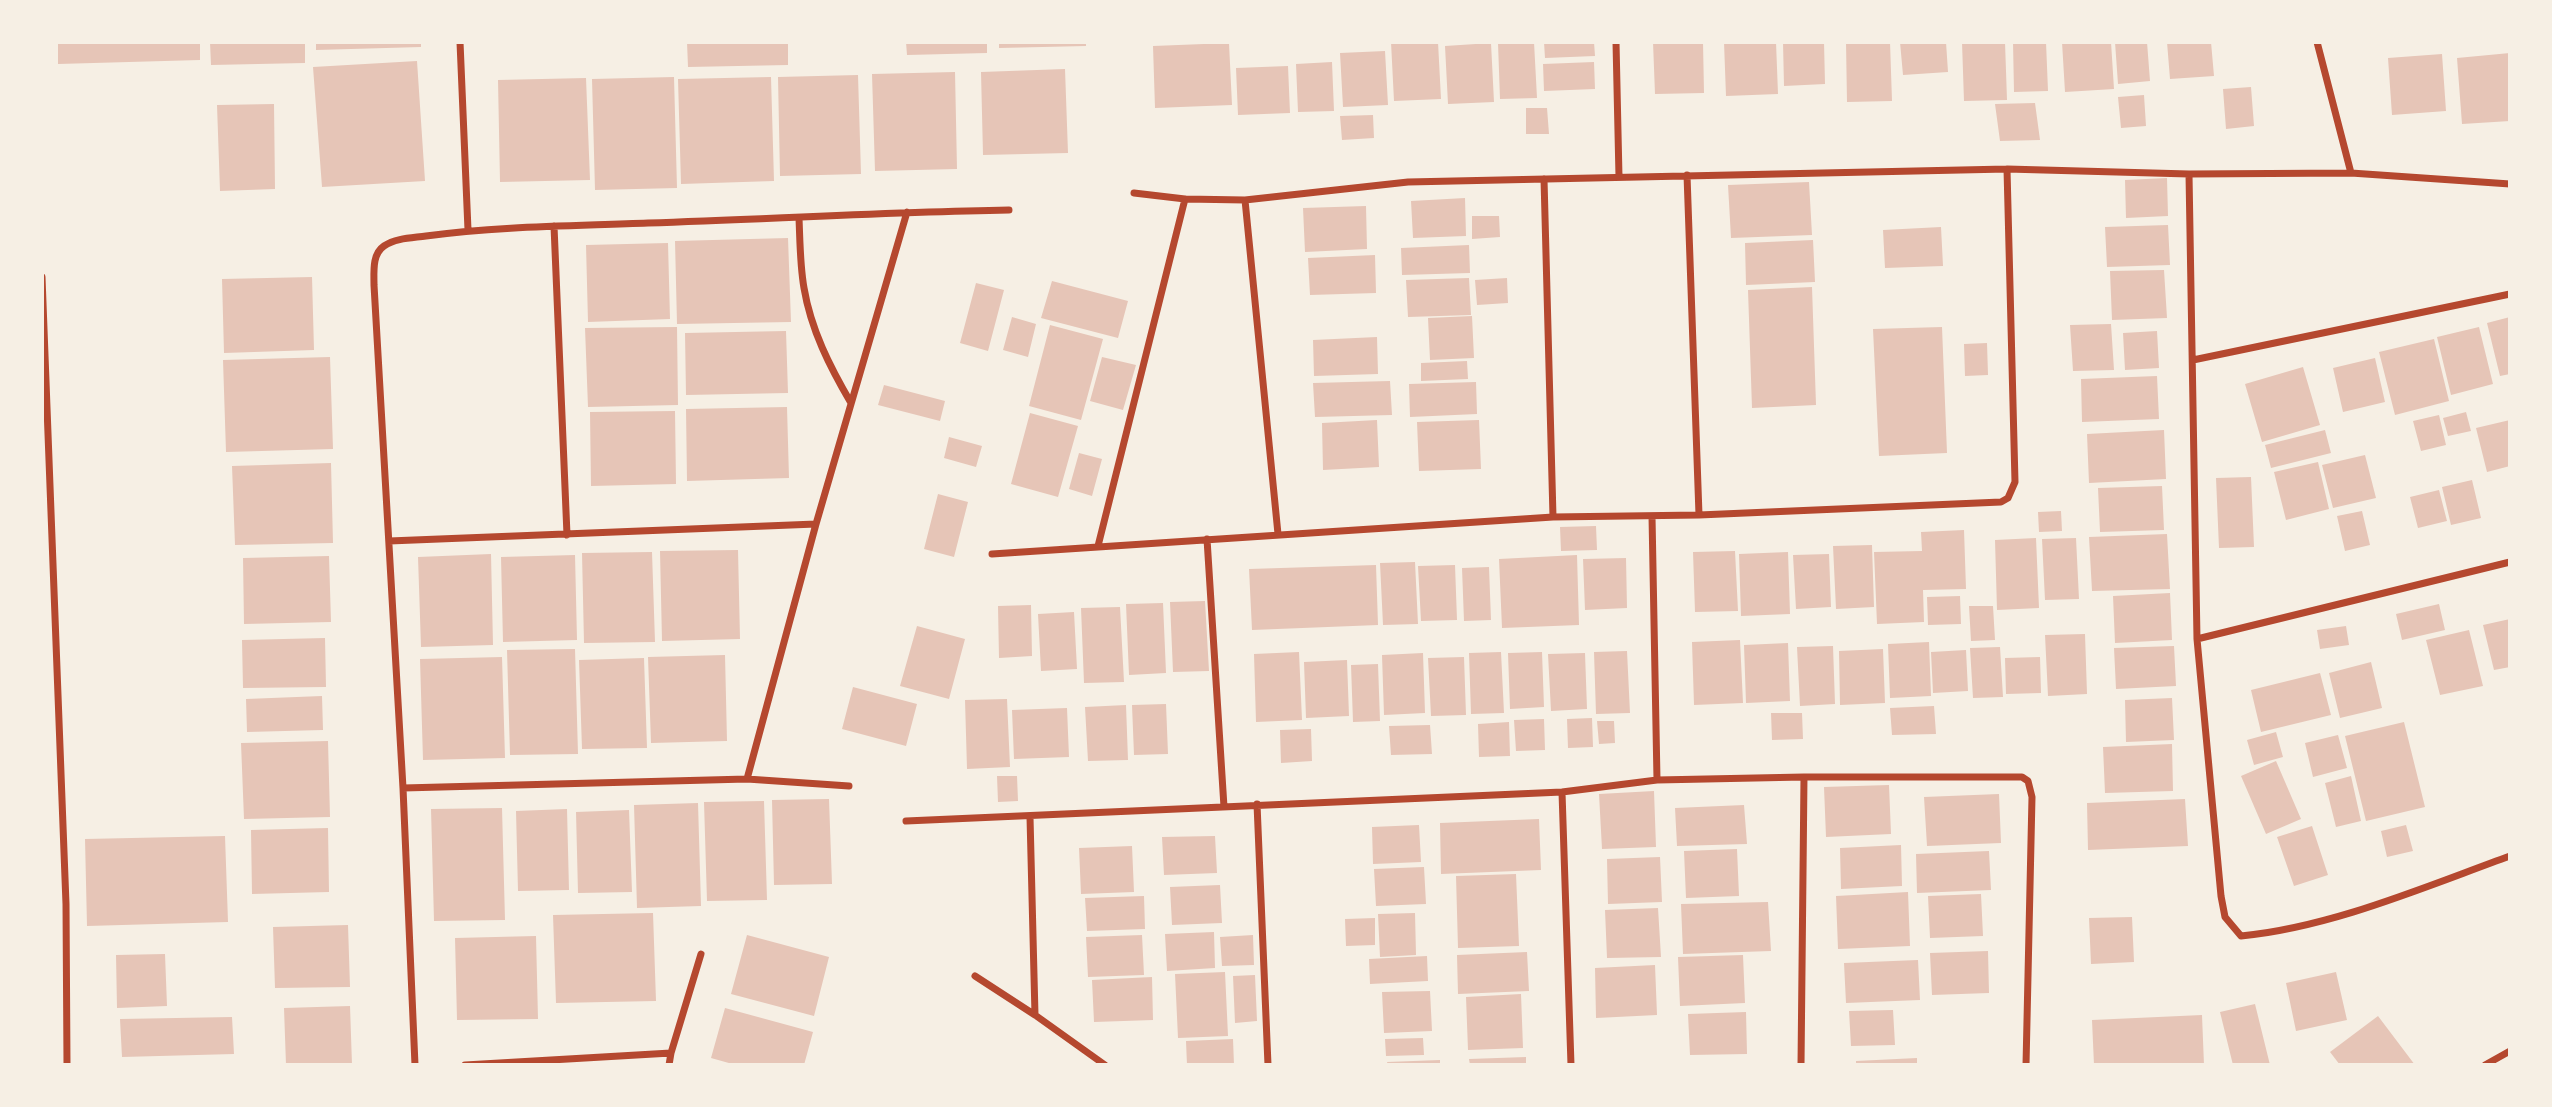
<!DOCTYPE html>
<html>
<head>
<meta charset="utf-8">
<style>
  body { margin:0 }
  #map { position:relative; width:2552px; height:1107px; overflow:hidden; background:#f6efe4; font-family:"Varela Round",sans-serif }
  canvas { display:block }
  .frame { position:absolute; inset:0; border:44px solid #f6efe4; pointer-events:none }
</style>
</head>
<body>
<div id="map">
<canvas width="2552" height="1107"></canvas>
<div class="frame"></div>
</div>
<script>
const ctx = document.querySelector('canvas').getContext('2d');
ctx.lineJoin = 'round';
function fill(path, color) { ctx.fillStyle = color; ctx.fill(path, 'evenodd'); }
function strokePath(path, color, width, dash) { ctx.strokeStyle = color; ctx.lineWidth = width; ctx.lineCap = dash ? 'butt' : 'round'; ctx.setLineDash(dash || []); ctx.stroke(path); }
const building = new Path2D(`
  M58,42H200V60L58,64Z
  M210,42H305V63L211,65Z
  M316,42H421V47L316,50Z
  M687,42H788V65L688,67Z
  M906,42H987V53L907,55Z
  M999,42H1086V46L999,48Z
  M1391,42H1438L1441,99L1394,101Z
  M1534,42L1537,98L1500,99L1498,43Z
  M1544,42H1594L1595,56L1545,58Z
  M1653,42H1703L1704,93L1655,94Z
  M1724,42H1776L1778,94L1726,96Z
  M1783,42H1824L1825,84L1784,86Z
  M1846,42H1890L1892,101L1847,102Z
  M1900,42H1946L1948,72L1903,75Z
  M1962,42H2005L2007,100L1964,101Z
  M2013,42H2046L2048,91L2014,92Z
  M2062,42H2111L2114,89L2065,92Z
  M2115,42H2147L2150,81L2118,84Z
  M2167,42H2211L2214,76L2170,79Z
  M1229,43L1232,105L1155,108L1153,46Z
  M1491,43L1494,102L1448,104L1445,46Z
  M1385,51L1388,105L1343,107L1340,53Z
  M2510,53V121L2462,124L2457,58Z
  M2442,54L2446,111L2392,115L2388,58Z
  M417,61L425,181L322,187L313,67Z
  M1332,62L1334,111L1298,112L1296,64Z
  M1594,62L1595,89L1544,91L1543,64Z
  M1288,66L1290,113L1238,115L1236,68Z
  M1065,69L1068,153L983,155L981,72Z
  M955,72L957,169L875,171L872,74Z
  M858,75L861,174L780,176L778,77Z
  M674,77L677,188L595,190L592,79Z
  M771,77L774,181L681,184L678,79Z
  M586,78L590,180L500,182L498,80Z
  M2251,87L2254,126L2226,129L2223,89Z
  M2144,95L2146,126L2121,128L2118,97Z
  M2035,103L2040,140L2000,141L1995,104Z
  M274,104L275,189L220,191L217,105Z
  M1526,108H1547L1549,134H1526Z
  M1373,115L1374,138L1342,140L1340,116Z
  M2167,178L2168,216L2126,218L2125,180Z
  M1809,182L1812,235L1731,238L1728,185Z
  M1465,198L1466,236L1413,238L1411,201Z
  M1366,206L1367,249L1305,252L1303,208Z
  M1472,216H1499L1500,237L1472,239Z
  M2168,225L2170,265L2107,267L2105,227Z
  M1941,227L1943,266L1885,268L1883,230Z
  M788,238L791,322L677,324L675,241Z
  M1813,240L1815,282L1746,285L1745,243Z
  M668,243L670,319L588,322L586,245Z
  M1469,245L1470,273L1402,275L1401,248Z
  M1375,255L1376,293L1310,295L1308,258Z
  M2164,270L2167,318L2112,320L2110,271Z
  M312,277L314,350L224,353L222,279Z
  M1469,278L1471,315L1408,317L1406,280Z
  M1507,278L1508,303L1477,305L1475,280Z
  M1052,281L1128,301L1118,338L1041,318Z
  M976,283L1004,290L988,351L960,343Z
  M1812,287L1816,405L1752,408L1748,290Z
  M1472,316L1474,358L1430,360L1428,318Z
  M1012,317L1036,324L1028,357L1003,350Z
  M2510,317V374L2500,376L2487,323Z
  M2111,324L2114,370L2073,371L2070,325Z
  M1050,325L1103,339L1081,420L1029,406Z
  M677,327L678,405L588,407L585,328Z
  M1942,327L1947,453L1879,456L1873,329Z
  M2479,327L2493,384L2451,395L2437,337Z
  M786,331L788,393L686,395L685,333Z
  M2157,331L2159,368L2125,370L2123,333Z
  M1377,337L1378,374L1314,376L1313,340Z
  M2434,339L2449,401L2395,415L2379,352Z
  M1987,343L1988,375L1965,376L1964,344Z
  M330,357L333,449L226,452L223,360Z
  M1102,357L1136,365L1123,410L1090,401Z
  M2375,358L2385,402L2343,412L2333,368Z
  M1467,361L1468,379L1421,381V363Z
  M2303,367L2320,425L2262,442L2245,384Z
  M2157,376L2159,419L2082,422L2081,379Z
  M1390,381L1392,415L1315,417L1313,383Z
  M1476,382L1477,414L1410,417L1409,384Z
  M884,385L945,401L940,421L878,405Z
  M787,407L789,478L687,481L686,409Z
  M675,411L676,484L591,486L590,412Z
  M2466,412L2471,431L2448,436L2443,418Z
  M1030,413L1078,426L1058,497L1011,484Z
  M2439,415L2446,445L2421,451L2413,421Z
  M1377,420L1379,467L1323,470L1322,423Z
  M1479,420L1481,469L1419,471L1417,422Z
  M2510,420V466L2487,472L2476,428Z
  M2164,430L2166,479L2089,483L2087,434Z
  M2325,430L2331,453L2271,468L2265,445Z
  M949,437L982,446L976,467L944,458Z
  M1079,453L1102,459L1092,496L1069,489Z
  M2365,455L2376,498L2333,508L2322,465Z
  M2318,462L2329,509L2286,520L2274,472Z
  M331,463L333,543L235,545L232,466Z
  M2251,477L2254,547L2219,548L2216,478Z
  M2472,480L2481,518L2451,525L2442,487Z
  M2162,486L2164,530L2100,532L2098,488Z
  M2439,490L2447,521L2418,528L2410,497Z
  M938,494L968,502L954,557L924,549Z
  M2061,511L2062,531L2039,532L2038,512Z
  M2362,511L2370,545L2345,551L2337,516Z
  M1596,526L1597,550L1561,551L1560,527Z
  M1964,530L1966,589L1923,590L1924,622L1877,624L1874,552L1922,551L1921,532Z
  M2167,534L2170,589L2092,591L2089,537Z
  M2036,538L2039,608L1997,610L1995,540Z
  M2076,538L2079,599L2045,600L2042,539Z
  M1872,545L1874,607L1836,609L1833,546Z
  M738,550L740,639L662,641L660,551Z
  M1735,551L1738,611L1695,612L1693,552Z
  M652,552L655,642L584,643L582,553Z
  M1788,552L1790,614L1741,616L1739,554Z
  M491,554L493,645L421,647L418,557Z
  M1829,554L1831,607L1796,609L1793,555Z
  M575,555L577,640L503,642L501,557Z
  M1577,555L1579,625L1502,628L1499,559Z
  M329,556L331,622L244,624L243,558Z
  M1626,558L1627,608L1585,610L1583,559Z
  M1415,562L1418,624L1383,625L1380,563Z
  M1376,565L1378,625L1252,630L1249,569Z
  M1455,565L1457,620L1421,621L1418,566Z
  M1489,567L1491,620L1464,621L1462,568Z
  M2170,593L2172,640L2115,643L2113,596Z
  M1960,596L1961,624L1928,625L1927,597Z
  M1205,601L1209,671L1173,672L1170,602Z
  M1163,603L1166,673L1129,675L1126,604Z
  M2439,604L2445,630L2402,640L2396,614Z
  M1031,605L1032,656L999,658L998,606Z
  M1969,606H1993L1995,640L1971,641Z
  M1120,607L1124,682L1084,683L1081,608Z
  M1074,612L1077,669L1041,671L1038,614Z
  M2510,619V667L2494,670L2483,625Z
  M917,626L965,639L949,699L900,686Z
  M2346,626L2349,645L2320,649L2317,630Z
  M2469,630L2483,686L2440,695L2426,640Z
  M2085,634L2087,694L2048,696L2045,635Z
  M325,638L326,687L243,688L242,640Z
  M1740,640L1743,703L1694,705L1692,642Z
  M1929,642L1931,696L1890,698L1888,644Z
  M1788,643L1790,701L1746,703L1744,645Z
  M1833,646L1835,704L1800,706L1797,647Z
  M2174,646L2176,686L2116,689L2114,648Z
  M2000,647L2003,697L1973,698L1970,648Z
  M575,649L578,754L510,755L507,650Z
  M1883,649L1885,703L1840,705L1839,651Z
  M1966,650L1968,691L1933,693L1931,652Z
  M1627,651L1630,713L1596,714L1594,652Z
  M1299,652L1302,720L1256,722L1254,654Z
  M1501,652L1504,713L1471,714L1469,653Z
  M1542,652L1544,707L1510,709L1508,653Z
  M1423,653L1425,713L1384,715L1382,655Z
  M1585,653L1587,709L1551,711L1548,654Z
  M725,655L727,741L651,743L648,657Z
  M502,657L505,758L423,760L420,659Z
  M1464,657L1466,715L1431,716L1428,658Z
  M2040,657L2041,693L2006,694L2005,658Z
  M644,658L647,748L582,749L579,660Z
  M1347,660L1349,716L1306,718L1304,662Z
  M2371,662L2382,708L2340,718L2329,673Z
  M1378,664L1380,721L1353,722L1351,665Z
  M2320,673L2331,715L2261,732L2251,690Z
  M853,687L917,704L906,746L842,729Z
  M322,696L323,730L247,732L246,699Z
  M2172,698L2174,740L2126,742L2125,700Z
  M1007,699L1010,767L967,769L965,700Z
  M1166,704L1168,754L1134,755L1132,705Z
  M1126,705L1128,760L1088,761L1085,707Z
  M1934,706L1936,734L1892,735L1890,708Z
  M1067,708L1069,757L1014,759L1012,710Z
  M1771,713H1802L1803,739L1772,740Z
  M1592,718L1593,747L1568,748L1567,719Z
  M1544,719L1545,750L1516,751L1514,720Z
  M1597,721H1614L1615,743L1599,744Z
  M1509,722L1510,756L1479,757L1478,724Z
  M2404,722L2425,807L2366,821L2345,736Z
  M1430,725L1432,754L1391,755L1389,726Z
  M1311,729L1312,761L1281,763L1280,730Z
  M2276,732L2283,757L2254,765L2247,740Z
  M2338,735L2347,768L2313,777L2305,743Z
  M328,741L330,817L244,819L241,743Z
  M2172,744L2173,791L2105,793L2103,747Z
  M2276,761L2301,819L2266,834L2241,776Z
  M997,776H1017L1018,801L998,802Z
  M2351,776L2361,821L2336,827L2325,783Z
  M1889,785L1891,834L1826,837L1824,787Z
  M1654,791L1656,847L1602,849L1599,794Z
  M1999,794L2001,843L1927,846L1924,797Z
  M829,799L832,884L774,885L772,800Z
  M2185,799L2188,846L2088,850L2087,803Z
  M764,801L767,900L707,901L704,802Z
  M698,803L701,906L637,908L634,805Z
  M1744,805L1747,844L1677,846L1675,808Z
  M502,808L505,920L434,921L431,809Z
  M567,809L569,890L518,891L516,811Z
  M629,810L632,892L578,893L576,812Z
  M1539,819L1541,870L1441,874L1440,823Z
  M1419,825L1421,862L1373,864L1372,827Z
  M2406,825L2413,851L2387,857L2381,831Z
  M2312,826L2328,875L2294,886L2277,837Z
  M328,828L329,892L252,894L251,830Z
  M225,836L228,922L87,926L85,839Z
  M1215,836L1217,873L1164,875L1162,837Z
  M1901,845L1902,886L1841,889L1840,848Z
  M1132,846L1134,892L1081,894L1079,848Z
  M1737,849L1739,896L1686,898L1684,851Z
  M1989,851L1991,890L1917,893L1916,854Z
  M1660,857L1662,902L1608,904L1607,859Z
  M1424,867L1426,904L1376,906L1374,869Z
  M1516,874L1519,946L1458,948L1456,876Z
  M1220,885L1222,923L1172,925L1170,887Z
  M1908,892L1910,946L1838,949L1836,896Z
  M1981,894L1983,936L1930,938L1928,896Z
  M1144,896L1145,929L1087,931L1085,898Z
  M1768,902L1771,951L1683,954L1681,904Z
  M1658,908L1661,957L1607,958L1605,910Z
  M653,913L656,1001L556,1003L553,915Z
  M1415,913L1416,955L1380,957L1378,914Z
  M2132,917L2134,962L2091,964L2089,918Z
  M1375,918V945L1346,946L1345,919Z
  M348,925L350,987L275,988L273,927Z
  M1214,932L1215,968L1167,971L1165,934Z
  M747,935L829,957L814,1016L731,994Z
  M1142,935L1144,975L1088,977L1086,937Z
  M1253,935L1254,965L1222,966L1220,937Z
  M536,936L538,1019L457,1020L455,938Z
  M1988,951L1989,993L1932,995L1930,953Z
  M1527,952L1529,991L1458,994L1457,955Z
  M165,954L167,1006L117,1008L116,955Z
  M1743,955L1745,1003L1680,1006L1678,957Z
  M1427,956L1428,981L1370,984L1369,959Z
  M1918,960L1920,1000L1846,1003L1844,963Z
  M1655,965L1657,1015L1596,1018L1595,968Z
  M1225,972L1228,1036L1178,1038L1175,974Z
  M2336,972L2347,1020L2296,1031L2286,983Z
  M1255,975L1257,1021L1235,1023L1233,976Z
  M1152,977L1153,1020L1094,1022L1092,980Z
  M1430,991L1432,1031L1384,1033L1382,992Z
  M1521,994L1523,1048L1468,1050L1466,997Z
  M2255,1004L2270,1065H2233L2220,1012Z
  M350,1006L352,1065H286L284,1008Z
  M725,1008L813,1032L804,1065H736L711,1058Z
  M1893,1010L1895,1045L1851,1046L1849,1011Z
  M1746,1012L1747,1054L1690,1055L1688,1014Z
  M2202,1015L2204,1065H2094L2092,1020Z
  M2378,1016L2415,1065H2340L2330,1052Z
  M232,1017L234,1054L122,1057L120,1019Z
  M1423,1038L1424,1055L1386,1056L1385,1039Z
  M1233,1039L1234,1065H1187L1186,1041Z
  M1526,1057V1065H1470L1469,1059Z
  M1917,1058V1065H1856V1061Z
  M1440,1060V1065H1388L1387,1062Z`);
const minor = new Path2D(`
  M460,42L468,230
  M1616,42L1619,177
  M2317,42L2351,173
  M2189,174L2197,639L2221,896L2225,917L2241,936C2332,927 2424,887 2510,856
  M1687,175L1699,515
  M1544,179L1553,517
  M1134,193L1185,199L1245,200L1408,182L2007,169L2189,174L2351,173L2510,184
  M1245,200L1278,534
  M799,218C800,241 800,266 804,288C811,330 830,367 851,403
  M554,226L567,535
  M42,277L66,904L67,1065
  M2193,360L2510,294
  M1652,516L1657,780
  M1207,539L1224,807
  M389,541L816,524
  M1098,546L1185,199
  M992,554L1553,517L1699,515L2001,502L2008,498L2015,482L2007,169
  M2197,639L2510,562
  M747,779L849,786
  M403,788L747,779L816,524L907,212
  M1562,792L1571,1065
  M1257,804L1268,1065
  M1030,817L1035,1015
  M906,821L1562,792L1657,780L1804,777H2022L2028,781L2032,797L2026,1065
  M975,976L1035,1015L1105,1065
  M671,1053L701,954
  M415,1065L403,788L374,285C374,272 372,254 384,246C396,238 412,238 426,236C499,226 574,226 648,223C768,219 889,212 1009,210
  M465,1065L671,1053L669,1065
  M1801,1065L1804,777
  M2485,1065L2510,1051`);
fill(building, '#e6c5b7');
strokePath(minor, '#b5482f', 7);
</script>
</body>
</html>
